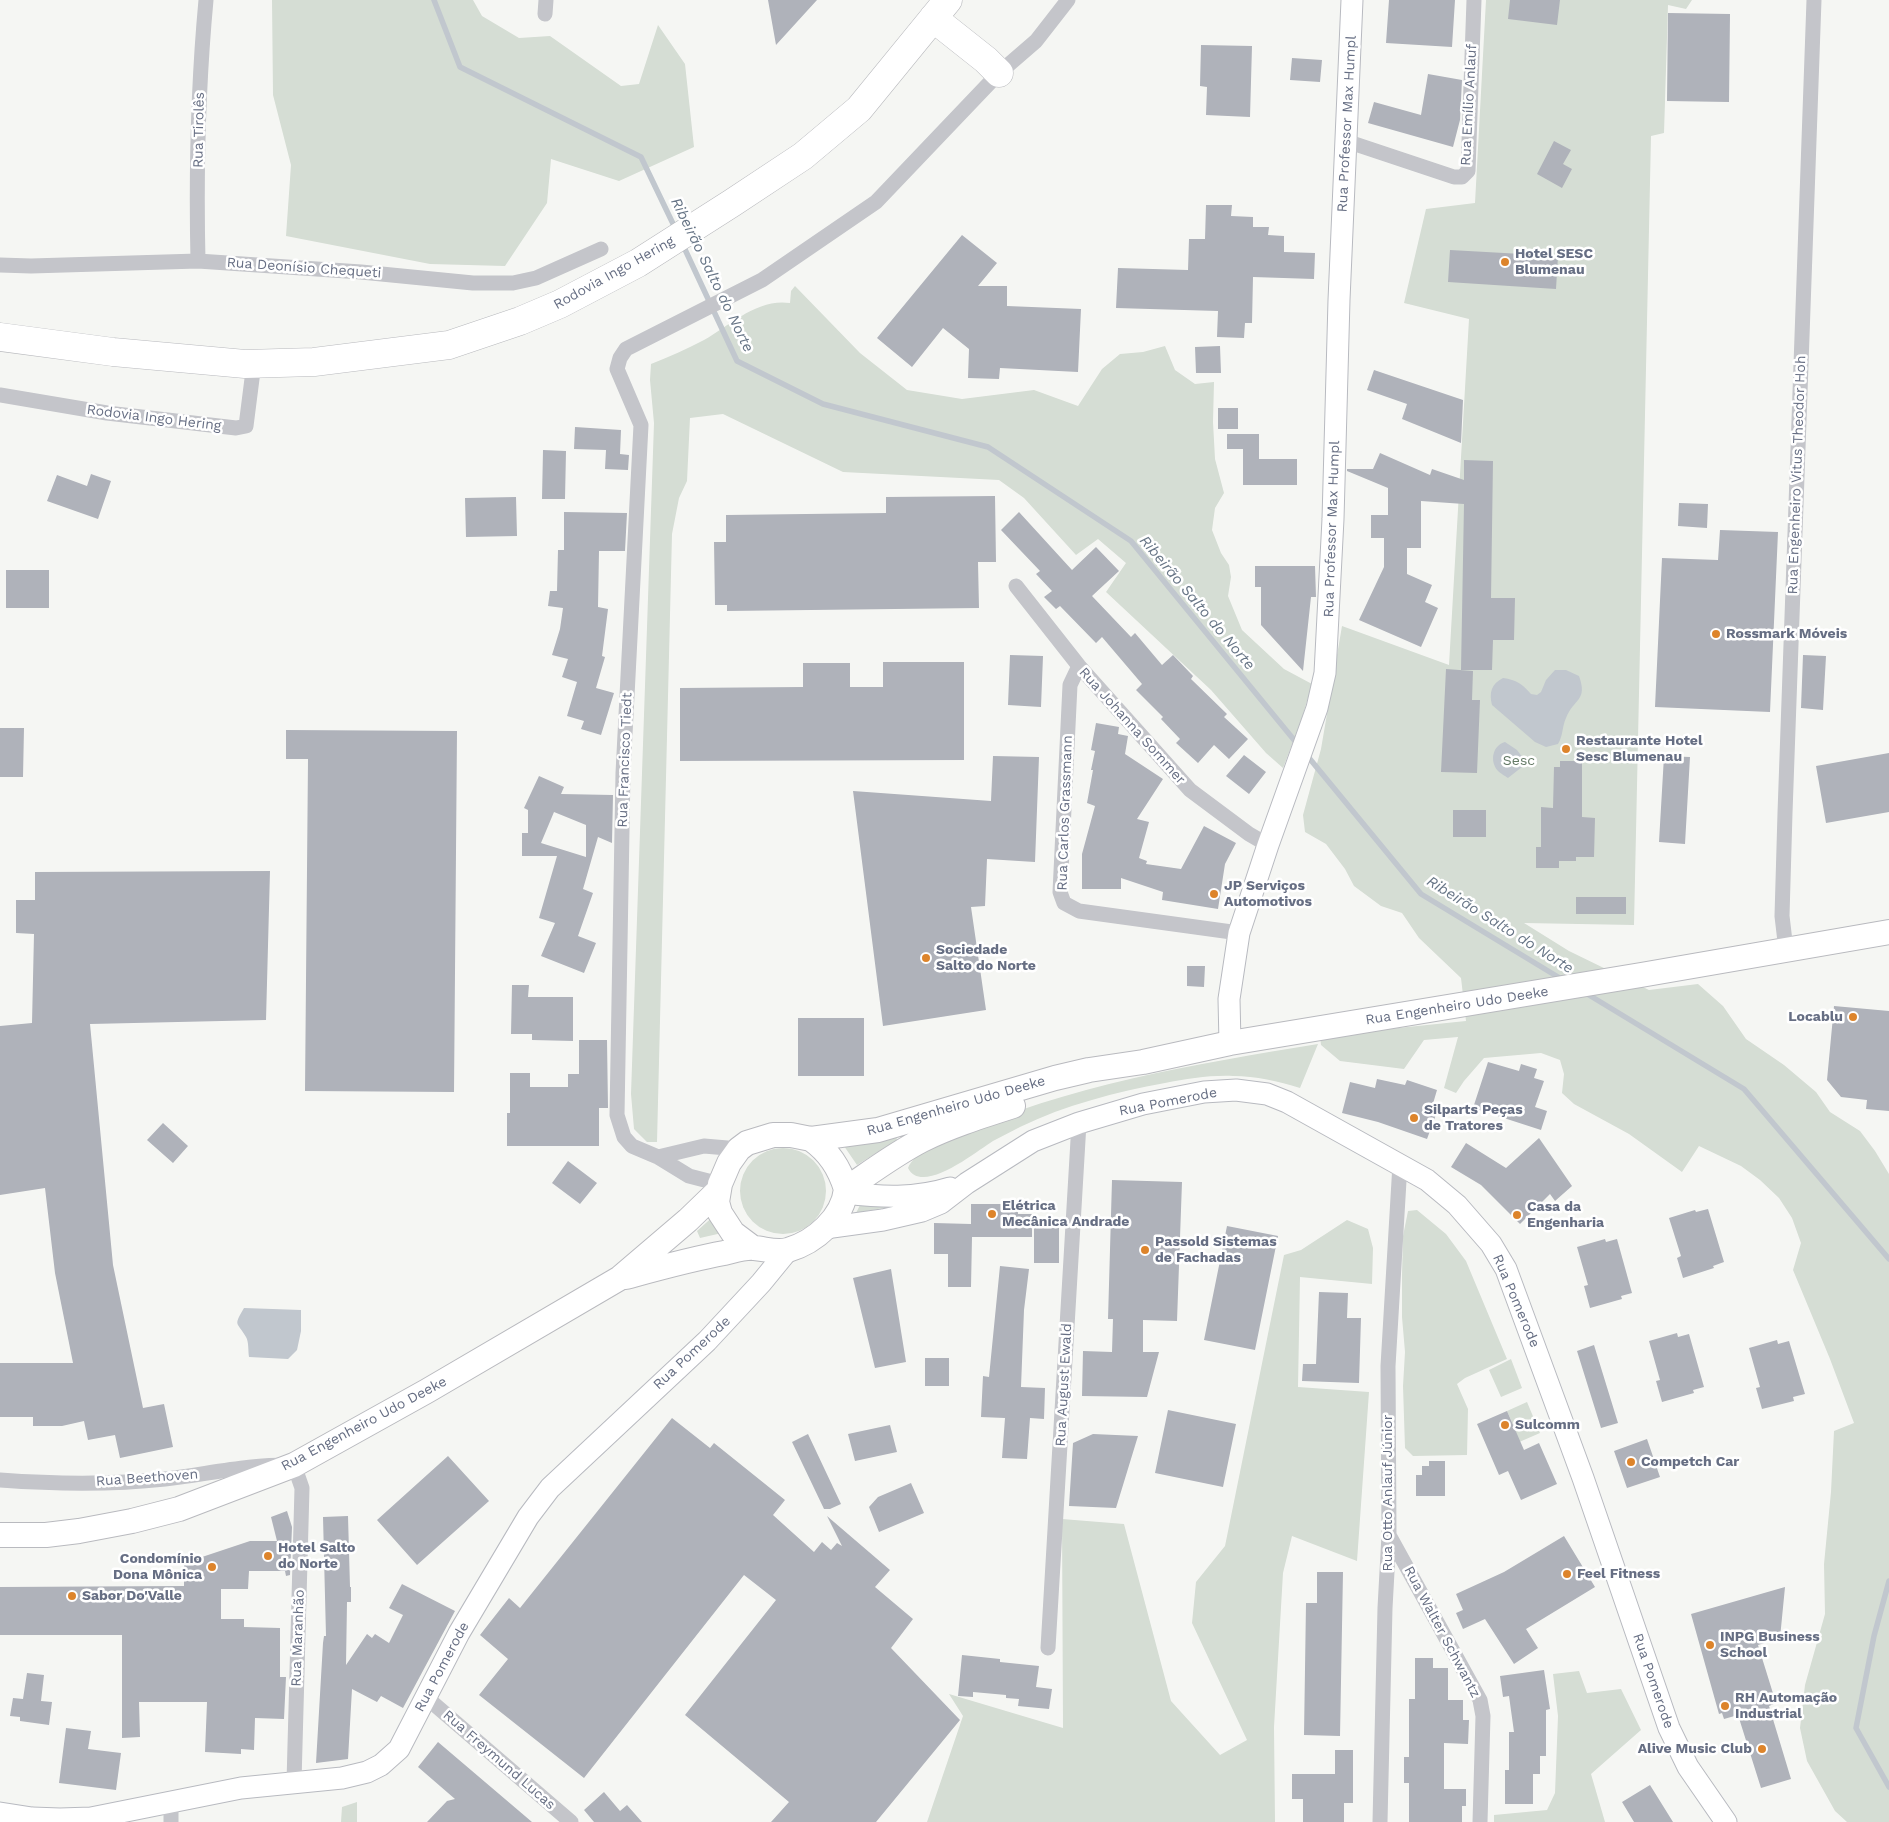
<!DOCTYPE html>
<html>
<head>
<meta charset="utf-8">
<style>
  body { margin:0 }
  canvas { display:block; background:#f5f6f3 }
</style>
</head>
<body>
<canvas width="1889" height="1822"></canvas>
<script>
const ctx = document.querySelector('canvas').getContext('2d');
ctx.lineJoin = 'round';
function fill(path, color) { ctx.fillStyle = color; ctx.fill(path, 'evenodd'); }
function strokePath(path, color, width, dash) { ctx.strokeStyle = color; ctx.lineWidth = width; ctx.lineCap = dash ? 'butt' : 'round'; ctx.setLineDash(dash || []); ctx.stroke(path); }
function label(font, color, halo, rows, align = 'center') {
  ctx.font = font + ' "Work Sans",sans-serif'; ctx.lineWidth = 5; ctx.setLineDash([]); ctx.textBaseline = 'middle'; ctx.strokeStyle = halo; ctx.fillStyle = color; for (const [text, x, y, turn = 0] of rows) {
    ctx.save(); ctx.translate(x, y); ctx.rotate((+turn || 0) * Math.PI / 180); ctx.textAlign = isNaN(turn) ? turn : align; if (halo) ctx.strokeText(text, 0, 0); ctx.fillText(text, 0, 0); ctx.restore();
  }
}
const green = new Path2D(`
  M272,0H473L482,16L519,38L550,36L621,86L639,84L658,25L685,64L694,147L619,181L551,159L547,203L505,266L430,264L286,236L291,165L273,95Z
  M1486,0H1692L1686,9L1668,5L1664,133L1651,136L1634,925L1524,923L1569,951L1649,990L1698,984L1723,1006L1746,1039L1784,1065L1816,1092L1830,1112L1860,1131L1875,1151L1889,1174V1822H1847L1835,1811L1807,1761L1800,1728L1805,1685L1825,1614L1824,1564L1831,1492L1834,1431L1854,1423L1830,1359L1793,1270L1801,1243L1792,1218L1779,1198L1760,1180L1741,1166L1699,1146L1682,1172L1629,1134L1574,1104L1562,1093L1564,1074L1560,1060L1541,1053L1484,1058L1464,1081L1456,1093L1444,1088L1458,1037L1424,1040L1404,1069L1340,1061L1321,1045L1320,1036L1466,1021L1461,978L1419,938L1402,913L1381,906L1354,886L1345,869L1326,844L1305,832L1303,815L1321,749L1342,626L1449,665L1469,319L1404,303L1426,209L1475,203Z
  M795,286L860,353L907,390L962,399L1034,390L1078,406L1102,369L1120,354L1143,352L1165,346L1175,370L1195,384L1214,382L1213,422L1215,459L1224,493L1215,508L1212,530L1221,553L1229,565L1231,577L1228,596L1242,630L1284,669L1312,684L1302,718L1283,768L1266,753L1211,690L1106,592L1126,563L1098,539L1076,555L1024,498L999,480L843,472L723,414L690,418L687,481L679,498L672,534L657,1142H647L634,1129L631,1094L654,423L650,380L651,364C669,357 687,349 704,340C730,325 758,298 790,303L791,291Z
  M1318,1044L1300,1088C1278,1081 1256,1076 1233,1076C1210,1075 1187,1079 1165,1083C1116,1092 1065,1105 1020,1127C1011,1132 1002,1136 993,1141C977,1151 922,1196 908,1168C915,1152 938,1144 954,1137C1066,1085 1196,1064 1318,1044Z
  M896,1136L897,1140L857,1165L844,1146Z
  M740 1191a43 43 0 1 1 86 0a43 43 0 1 1-86 0Z
  M862,1201L894,1206L856,1213Z
  M1417,1210L1446,1234L1466,1261L1507,1359L1465,1378L1457,1384L1468,1409L1467,1455L1413,1456L1405,1448L1403,1386L1405,1352L1402,1317V1275L1403,1236L1408,1211Z
  M716,1214L722,1233L700,1238L697,1231Z
  M1347,1220L1368,1229L1373,1248L1372,1284L1300,1277L1298,1387L1369,1392L1357,1561L1292,1536L1283,1573L1274,1727L1275,1822H927L963,1716L949,1694L1063,1728L1062,1519L1124,1524L1171,1701L1220,1755L1247,1740L1192,1623L1196,1582L1225,1546L1284,1255L1301,1250Z
  M1511,1359L1522,1388L1501,1397L1489,1370Z
  M1527,1402L1540,1433L1517,1443L1515,1429L1507,1411Z
  M1579,1671L1587,1693L1621,1689L1641,1730L1591,1774L1605,1822H1494V1815L1547,1810L1555,1793L1558,1716L1553,1674Z
  M357,1802V1822H341L342,1807Z`);
const water = new Path2D(`
  M1555,670H1566L1579,676C1588,701 1574,698 1566,718C1562,727 1563,736 1558,744L1546,747L1535,742L1492,705C1489,693 1491,684 1503,678C1517,680 1522,684 1531,694L1537,695L1541,692L1546,680Z
  M1505,742L1517,750L1523,758L1522,767L1508,778C1505,776 1500,773 1498,771C1489,761 1493,745 1505,742Z
  M244,1308L301,1310V1331L297,1350L288,1359L249,1357C248,1351 249,1342 246,1337C237,1321 233,1327 244,1308Z`);
const stream = new Path2D(`
  M434,0L460,67L641,157L676,230
  M682,243L737,361L823,404L988,447L1131,541L1299,746
  M1305,753L1421,894L1563,980
  M1584,992L1744,1089L1889,1259
  M1889,1581L1874,1636L1856,1728L1889,1787`);
const building = new Path2D(`
  M768,0H817L776,45Z
  M1389,0H1455L1452,47L1386,43Z
  M1510,0H1560L1557,25L1508,19Z
  M1668,13L1730,14L1729,102L1667,101Z
  M1201,45L1252,46L1250,117L1206,115L1207,87L1200,86Z
  M1292,58L1322,60L1320,82L1290,80Z
  M1428,74L1462,80L1460,120L1453,147L1368,123L1374,102L1421,115Z
  M1554,141L1571,150L1563,164L1572,169L1562,188L1537,174Z
  M1206,205H1232L1231,216L1253,217V227H1269L1268,235L1284,236V252L1315,253L1314,279L1253,277L1252,323H1245L1244,338L1217,337L1218,311L1116,308L1118,268L1188,270L1189,239H1205Z
  M962,235L997,263L978,286H1007V306L1081,309L1078,372L1000,368L999,379L968,378L969,349L943,328L912,367L877,338Z
  M1450,250L1558,256L1556,289L1448,282Z
  M1220,346L1221,373H1196L1195,347Z
  M1374,370L1463,400L1461,443L1402,419L1407,404L1367,390Z
  M1218,408H1238V429H1218Z
  M575,427L621,430L620,454L629,455L628,470L605,469L606,450L574,449Z
  M1227,434H1259V459H1297V485H1243V449H1227Z
  M543,450L566,451L565,499H542Z
  M1380,453L1430,475L1432,469L1464,480V460L1493,461L1491,598H1515L1514,640H1493L1492,670H1461L1464,504L1421,501V548H1407V574L1432,585L1425,602L1438,608L1421,647L1359,620L1384,567V538H1371V515H1388V488L1347,471V469H1373Z
  M91,474L111,481L98,519L47,501L57,475L87,486Z
  M995,496L996,562H978L979,608L727,611V605H715L714,542H726V515L886,513V497Z
  M516,497L517,536L466,537L465,498Z
  M1679,503L1708,504L1707,528L1678,526Z
  M564,512L627,513L625,551H599L598,607L608,609L602,656L605,657L596,688L614,693L601,735L581,729L584,721L567,716L577,682L562,677L568,659L552,655L560,629L563,608L548,606L550,591H557L558,550H564Z
  M1019,512L1072,570L1096,547L1119,571L1092,596L1131,637L1135,633L1162,665L1173,655L1193,676L1191,679L1227,714L1224,717L1248,739L1229,759L1214,745L1198,763L1176,743L1180,739L1161,719L1163,717L1136,690L1142,684L1102,637L1096,643L1060,606L1056,609L1044,597L1052,591L1036,574L1040,571L1001,530Z
  M1720,530L1778,532L1770,712L1655,707L1662,558L1718,560Z
  M1255,566H1315L1316,597H1311L1303,671L1261,625V587H1255Z
  M6,570H49V608H6Z
  M1010,655L1043,656L1041,707L1008,705Z
  M1803,655L1826,656L1823,710L1801,708Z
  M883,662H964V760L680,761V688L803,687V663H850V687H883Z
  M1446,669L1473,671L1472,700H1480L1477,773L1441,772Z
  M1096,723L1119,727L1118,734L1128,736L1125,754L1163,779L1137,819L1149,822L1139,858L1147,861L1146,864L1181,869L1204,826L1236,843L1225,864L1218,909L1162,900L1163,892L1121,878V889H1082V854L1095,806L1087,803L1093,770H1091L1095,751L1091,750Z
  M0,728H24L23,777H0Z
  M286,730L457,731L454,1092L305,1091L308,759H286Z
  M1889,753V812L1826,823L1816,766Z
  M1244,755L1266,772L1249,794L1226,776Z
  M993,756L1039,757L1035,862L987,859L985,906L971,907L986,1010L883,1026L853,791L991,801Z
  M1664,756L1690,757L1685,844L1659,842Z
  M1560,761H1582V817L1595,818L1594,857H1576V861H1559V868H1536V847H1541V807L1553,808L1554,767H1560Z
  M539,776L564,787L561,794L613,795L612,843L598,837L583,889L593,893L578,936L596,943L584,973L541,956L555,923L539,918L557,856H522V833H528V810L524,808ZM554,812L586,825V857L541,843Z
  M1453,810H1486V837H1453Z
  M270,871L266,1020L90,1024L113,1265L143,1408L164,1404L173,1447L120,1458L115,1435L88,1440L84,1421L62,1426H33V1417H0V1363H73L55,1273L45,1188L0,1195V1026L32,1023L34,934L16,933V900H35V872Z
  M1576,897H1626V914H1576Z
  M1187,966H1205L1204,987L1187,986Z
  M512,985H529L528,997H573V1041L532,1040V1034H511Z
  M1834,1006L1889,1011V1111L1866,1109L1867,1100L1841,1097L1827,1080Z
  M798,1018H864V1076H798Z
  M579,1040H607L608,1108H599V1146H507V1113H510V1073H530V1087H568V1074H579Z
  M1488,1062L1519,1071L1521,1064L1537,1069L1534,1078L1544,1081L1535,1107L1547,1111L1541,1130L1473,1108Z
  M1377,1079L1405,1085L1407,1080L1437,1090L1432,1107L1438,1109L1427,1139L1378,1122L1342,1113L1350,1082L1375,1088Z
  M163,1123L188,1146L173,1163L147,1140Z
  M1539,1138L1572,1186L1555,1201L1550,1194L1520,1224L1481,1185L1451,1167L1466,1143L1506,1168Z
  M568,1161L597,1183L580,1204L552,1183Z
  M1112,1180L1182,1182L1177,1321L1143,1320V1352H1159L1147,1397L1082,1396L1083,1351L1112,1352L1113,1319H1108Z
  M971,1204H1018V1214H1032V1237H972L971,1287H948V1254H934V1223L971,1224Z
  M1708,1209L1724,1262L1713,1266L1714,1268L1683,1278L1677,1258L1681,1256L1669,1218L1695,1210L1696,1212Z
  M1034,1226H1059V1263H1034Z
  M1227,1226L1278,1236L1255,1350L1204,1340Z
  M1605,1239L1606,1242L1617,1239L1632,1293L1621,1296L1622,1299L1590,1308L1584,1286L1588,1285L1577,1247Z
  M1000,1266L1029,1269L1024,1310L1021,1387L1045,1388L1044,1419L1030,1418L1027,1459L1002,1458L1005,1418L981,1417L983,1376L989,1377Z
  M891,1269L906,1362L875,1368L853,1278Z
  M1319,1292L1348,1293L1347,1318H1361L1359,1383L1302,1381L1303,1364H1316Z
  M1677,1333L1678,1337L1689,1334L1704,1387L1693,1390L1694,1393L1662,1402L1656,1381L1660,1380L1649,1341Z
  M1777,1340L1778,1344L1789,1341L1805,1394L1793,1397L1794,1401L1762,1409L1756,1388L1760,1387L1749,1348Z
  M1594,1345L1618,1423L1601,1428L1577,1351Z
  M925,1358H949V1386H925Z
  M1168,1410L1236,1424L1223,1487L1155,1473Z
  M1507,1411L1524,1450L1539,1443L1557,1484L1521,1500L1508,1471L1499,1475L1477,1424Z
  M672,1418L710,1448L714,1443L785,1500L773,1515L814,1552L822,1542L831,1550L837,1543L842,1546L827,1516L890,1570L875,1587L913,1619L891,1648L960,1720L876,1822H771L789,1802L685,1715L776,1600L744,1575L584,1778L479,1695L508,1659L480,1635L509,1598L520,1608Z
  M890,1425L897,1452L855,1461L848,1434Z
  M808,1434L841,1504L830,1509H824L792,1442Z
  M1093,1434L1138,1436L1116,1508L1069,1506L1073,1443Z
  M1647,1439L1660,1477L1627,1488L1614,1451Z
  M448,1456L489,1501L417,1565L377,1520Z
  M1429,1461H1445V1496H1416V1475H1422V1466H1429Z
  M911,1483L924,1513L879,1532L869,1507L878,1497Z
  M287,1511L292,1527L290,1575L286,1576L285,1571H249L248,1589H221V1619H244V1627L280,1628V1677H286L284,1719L255,1718L254,1750L241,1749V1754L205,1752L207,1702H139L140,1737L122,1738V1635H0V1587L184,1586V1563L250,1541H277L271,1517Z
  M348,1516L350,1587H351V1602H347L346,1665L367,1634L372,1638L375,1634L389,1643L403,1615L389,1608L402,1584L455,1611L403,1708L381,1696L377,1702L352,1689L348,1759L316,1763L323,1643L324,1636H326L323,1517Z
  M1564,1536L1595,1587L1526,1629L1538,1648L1514,1664L1485,1619L1463,1629L1456,1613L1463,1610L1456,1594L1504,1572Z
  M1317,1572H1343L1340,1736L1304,1735L1306,1603H1317Z
  M1785,1587L1780,1638L1758,1645L1776,1703L1769,1706L1791,1779L1761,1788L1738,1715L1724,1719L1722,1713L1719,1714L1691,1614Z
  M962,1655L1000,1659V1662L1039,1666L1036,1687L1052,1689L1049,1709L1018,1706L1019,1699L1006,1698V1695L973,1692V1697L958,1696Z
  M1415,1658H1433V1668H1448V1700H1463V1720H1469L1468,1744L1444,1743V1789H1466V1806H1462V1822H1409V1783H1404V1757H1409V1699H1415Z
  M1544,1670L1550,1709L1546,1710V1756H1540V1774H1533V1804H1505V1770H1509V1732H1514L1509,1696L1503,1697L1500,1676Z
  M27,1673L44,1675L41,1701L52,1702L49,1725L20,1721V1717L10,1716L13,1698L23,1699Z
  M66,1728L91,1731L88,1749L121,1753L116,1790L59,1783Z
  M438,1742L532,1822H427L447,1801L455,1799L418,1767Z
  M1335,1750H1353V1803H1344V1822H1303V1799H1292V1774H1335Z
  M1650,1785L1673,1822H1634L1622,1802Z
  M604,1792L620,1811L627,1805L642,1822H594L584,1810Z`);
const street = new Path2D(`
  M545,14L546,0
  M1346,141L1454,177H1462L1468,171L1474,0
  M198,261C196,174 198,86 206,0
  M0,265L31,266L198,261L361,272L473,283H513L536,278L601,249
  M0,395L107,413L236,428L246,426L254,363
  M1016,586L1079,666L1190,790L1249,834L1268,845
  M1079,666L1070,685L1060,892L1064,903L1079,911L1239,933
  M1786,950L1782,916L1785,813L1814,0
  M658,1157L704,1146L739,1149
  M720,1184L689,1176L658,1157L632,1146L624,1137L617,1115L623,773L641,425L617,369L620,358L626,349L762,280L876,202L999,73L1036,41L1068,0
  M0,1480C55,1484 110,1485 165,1479C208,1474 250,1464 294,1465L302,1488L294,1782
  M1389,1535L1480,1700L1483,1716L1480,1822
  M1048,1648L1079,1123
  M427,1698L571,1822
  M171,1802V1822
  M1380,1822L1385,1608L1389,1535L1388,1366L1400,1164`);
const secondary = new Path2D(`
  M1230,1043L1229,999L1239,933L1268,845L1317,708L1325,673L1333,519L1339,300L1352,0
  M845,1193C881,1197 915,1199 950,1188
  M825,1228L883,1220L922,1211L941,1203L967,1183L1033,1141L1079,1123L1143,1104L1204,1092L1236,1090L1267,1094L1287,1102L1427,1180L1457,1205L1491,1244L1506,1269L1583,1478L1669,1728L1688,1767L1726,1822
  M0,1813L32,1818L60,1819L91,1818L241,1788L342,1778L367,1772L381,1765L399,1749L459,1633L528,1517L550,1488L707,1341L761,1283L788,1250`);
const primary = new Path2D(`
  M811,1139C829,1152 839,1167 846,1189
  M753,1248L733,1233L720,1213L717,1202L720,1184L729,1163L739,1149L747,1143L773,1135H791L811,1139L878,1130L1055,1078L1089,1070L1143,1062L1230,1043L1641,975L1889,932
  M626,1277C659,1268 691,1259 724,1253C733,1251 745,1247 754,1248C766,1249 776,1253 788,1250C815,1242 843,1218 846,1189C871,1172 895,1154 922,1140C950,1126 982,1116 1013,1106
  M0,1535H46L79,1531L132,1521L179,1509L294,1465L427,1391L620,1278L688,1220L718,1191`);
const highway = new Path2D(`
  M933,18L986,60L999,73
  M0,337L113,352L245,364L314,362L449,345L520,321L560,304L638,263L732,203L803,156L859,109L948,0`);
const markers = [
  [1505,262,5,"#dd842b"],
  [1716,634,5,"#dd842b"],
  [1566,749,5,"#dd842b"],
  [1214,894,5,"#dd842b"],
  [926,958,5,"#dd842b"],
  [1853,1017,5,"#dd842b"],
  [1414,1118,5,"#dd842b"],
  [992,1214,5,"#dd842b"],
  [1517,1215,5,"#dd842b"],
  [1145,1250,5,"#dd842b"],
  [1505,1425,5,"#dd842b"],
  [1631,1462,5,"#dd842b"],
  [268,1556,5,"#dd842b"],
  [212,1567,5,"#dd842b"],
  [1567,1574,5,"#dd842b"],
  [72,1596,5,"#dd842b"],
  [1710,1645,5,"#dd842b"],
  [1725,1706,5,"#dd842b"],
  [1762,1749,5,"#dd842b"]
];
const streetNames = [
  ["Rua Emílio Anlauf",1469,105,-87],
  ["Rua Professor Max Humpl",1347,124,-87],
  ["Rua Tirolês",199,130,-89],
  ["Rua Deonísio Chequeti",304,268,4],
  ["Rodovia Ingo Hering",614,273,-29],
  ["Rodovia Ingo Hering",154,418,7],
  ["Rua Engenheiro Vitus Theodor Hoh",1797,475,-88],
  ["Rua Professor Max Humpl",1332,529,-88],
  ["Rua Johanna Sommer",1132,726,48],
  ["Rua Francisco Tiedt",625,760,-88],
  ["Rua Carlos Grassmann",1065,813,-88],
  ["Rua Engenheiro Udo Deeke",1457,1006,-9],
  ["Rua Pomerode",1168,1102,-11],
  ["Rua Engenheiro Udo Deeke",956,1106,-16],
  ["Rua Pomerode",1516,1301,67],
  ["Rua Pomerode",692,1353,-43],
  ["Rua August Ewald",1064,1385,-87],
  ["Rua Engenheiro Udo Deeke",364,1424,-28],
  ["Rua Beethoven",147,1478,-4],
  ["Rua Otto Anlauf Júnior",1388,1493,-90],
  ["Rua Walter Schwantz",1442,1632,62],
  ["Rua Maranhão",298,1638,-88],
  ["Rua Pomerode",442,1667,-62],
  ["Rua Pomerode",1653,1681,71],
  ["Rua Freymund Lucas",499,1760,41]
];
const poiNames = [
  ["Hotel SESC",1515,254],
  ["Blumenau",1515,270],
  ["Rossmark Móveis",1726,634],
  ["Restaurante Hotel",1576,741],
  ["Sesc Blumenau",1576,757],
  ["JP Serviços",1224,886],
  ["Automotivos",1224,902],
  ["Sociedade",936,950],
  ["Salto do Norte",936,966],
  ["Locablu",1843,1017,"right"],
  ["Silparts Peças",1424,1110],
  ["de Tratores",1424,1126],
  ["Elétrica",1002,1206],
  ["Mecânica Andrade",1002,1222],
  ["Casa da",1527,1207],
  ["Engenharia",1527,1223],
  ["Passold Sistemas",1155,1242],
  ["de Fachadas",1155,1258],
  ["Sulcomm",1515,1425],
  ["Competch Car",1641,1462],
  ["Hotel Salto",278,1548],
  ["do Norte",278,1564],
  ["Condomínio",202,1559,"right"],
  ["Dona Mônica",202,1575,"right"],
  ["Feel Fitness",1577,1574],
  ["Sabor Do'Valle",82,1596],
  ["INPG Business",1720,1637],
  ["School",1720,1653],
  ["RH Automação",1735,1698],
  ["Industrial",1735,1714],
  ["Alive Music Club",1752,1749,"right"]
];
const parkNames = [
  ["Sesc",1519,761]
];
const waterNames = [
  ["Ribeirão Salto do Norte",712,275,64],
  ["Ribeirão Salto do Norte",1197,603,50],
  ["Ribeirão Salto do Norte",1500,925,32]
];
fill(green, '#d5ddd4');
fill(water, '#c1c7ce');
strokePath(stream, '#c1c7ce', 5.5);
fill(building, '#afb2ba');
strokePath(secondary, '#b8bac0', 23);
strokePath(primary, '#b9babf', 26);
strokePath(highway, '#b8b9bd', 29);
strokePath(street, '#c4c5ca', 15);
strokePath(secondary, '#fff', 21);
strokePath(primary, '#fff', 24);
strokePath(highway, '#fff', 28);
for (const [x, y, r, color] of markers) { const dot = new Path2D(); dot.arc(x, y, r, 0, 2 * Math.PI); ctx.fillStyle = color; ctx.fill(dot); strokePath(dot, '#fff', 2); }
label('14px', '#666e83', '#fff', streetNames);
label('bold 14px', '#666e83', '#fff', poiNames, 'left');
label('14px', '#647a66', '#fff', parkNames);
label('italic 15px', '#677586', '#fff', waterNames);
</script>
</body>
</html>
